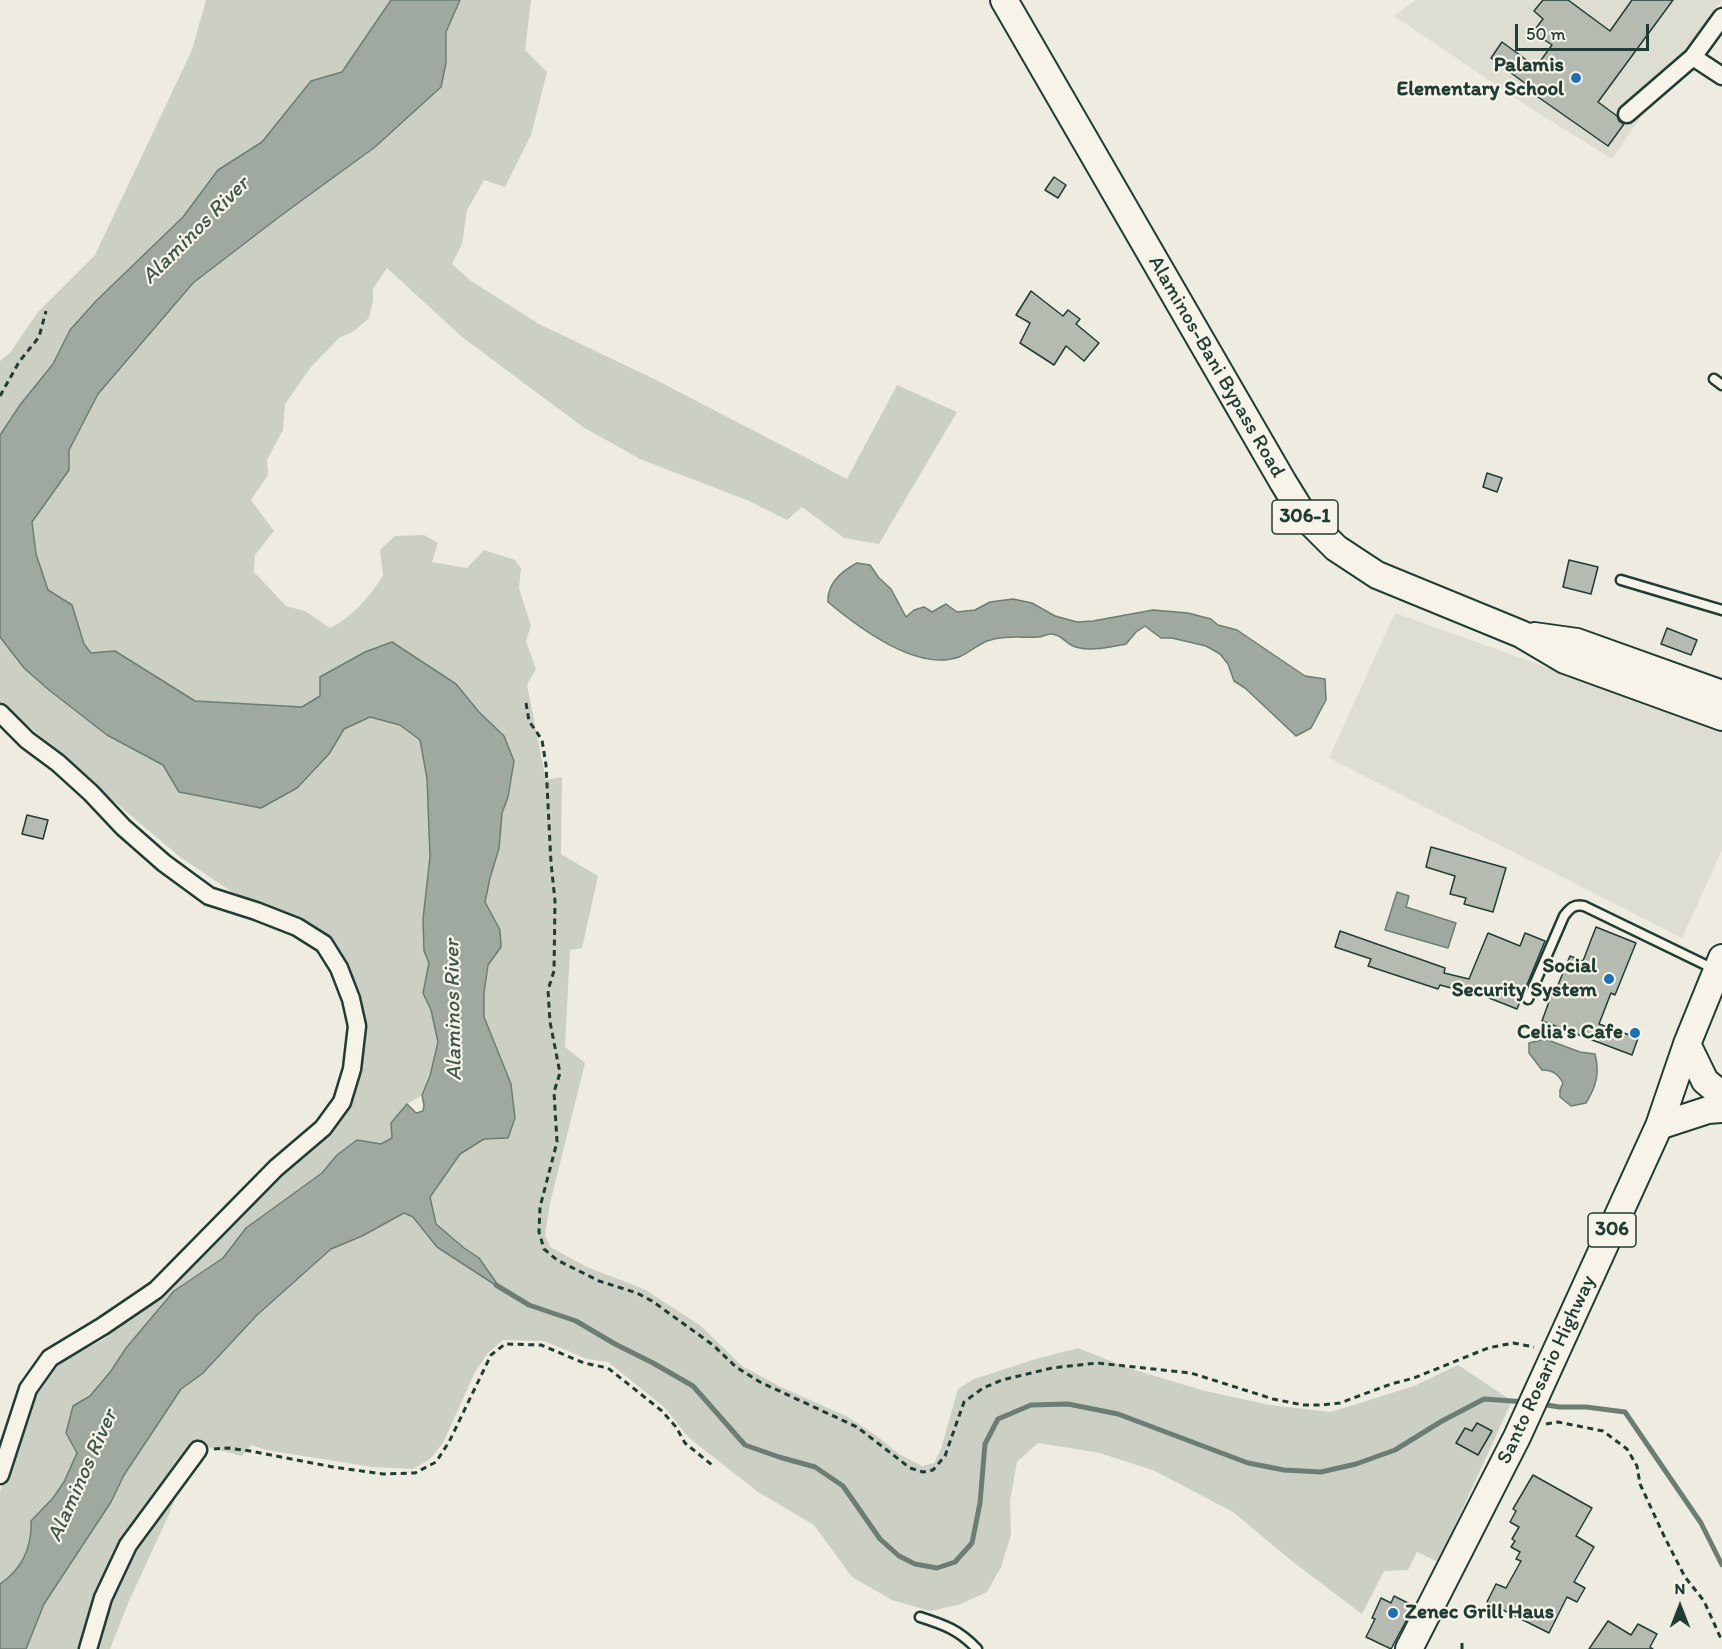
<!DOCTYPE html>
<html>
<head>
<meta charset="utf-8">
<style>
  body { margin:0 }
  #map { position:relative; width:1722px; height:1649px; overflow:hidden; background:#eeece1; font-family:Itim,sans-serif }
  canvas { display:block }
  .north { position:absolute; left:1650px; top:1577px; width:60px; height:60px; -webkit-text-stroke:4px #f7f3e8; paint-order:stroke; rotate:0deg; font-size:16px; font-weight:700; line-height:24px; text-align:center; color:#1f3d34 }
  .north::after { content:''; display:block; margin:auto; width:21px; height:27px; background:#1f3d34; clip-path:polygon(50% 0,100% 100%,50% 72%,0 100%) }
  .scale { position:absolute; left:1515px; top:24px; width:134px; height:27px; box-sizing:border-box; border:3px solid #1f3d34; border-top:0; padding-left:8px; font-size:18px; line-height:21px; white-space:nowrap; color:#1f3d34; -webkit-text-stroke:4px #f7f3e8; paint-order:stroke }
</style>
</head>
<body>
<div id="map">
<canvas width="1722" height="1649"></canvas>
<div class="north">N</div>
<div class="scale">50 m</div>
</div>
<script>
const ctx = document.querySelector('canvas').getContext('2d');
ctx.lineJoin = 'round';
function fill(path, color) { ctx.fillStyle = color; ctx.fill(path, 'evenodd'); }
function strokePath(path, color, width, dash) { ctx.strokeStyle = color; ctx.lineWidth = width; ctx.lineCap = dash ? 'butt' : 'round'; ctx.setLineDash(dash || []); ctx.stroke(path); }
function label(font, color, halo, rows, align = 'center') {
  ctx.font = font + ' Itim,sans-serif'; ctx.lineWidth = 4.5; ctx.setLineDash([]); ctx.textBaseline = 'middle'; ctx.strokeStyle = halo; ctx.fillStyle = color; for (const [text, x, y, turn = 0] of rows) {
    ctx.save(); ctx.translate(x, y); ctx.rotate((+turn || 0) * Math.PI / 180); ctx.textAlign = isNaN(turn) ? turn : align; if (halo) ctx.strokeText(text, 0, 0); ctx.fillText(text, 0, 0); ctx.restore();
  }
}
const built = new Path2D(`
  M1416,0H1722L1612,159L1535,111L1394,16Z
  M1395,613L1722,730V850L1682,938L1329,758Z`);
const green = new Path2D(`
  M206,0H391L342,72L311,81L262,142L218,170L183,217L96,301L70,330L53,364L20,405L0,435V361L10,353L38,312L95,255L192,50Z
  M460,0H531L525,50L547,72L531,135L505,187L484,180L467,210L462,244L452,264L471,281L539,324L656,380L847,479L897,385L957,412L879,544L844,538L802,507L787,520L749,501L640,459L583,427L462,337L387,268L373,289V301L369,318L354,331L339,338L311,367L285,404L283,430L267,460L268,475L251,500L274,531L255,555L254,572L286,606L305,611L330,628C354,616 368,598 383,576L380,550L395,536L424,535L438,543L432,562L467,568L484,550L515,560L521,568L519,588L531,626L526,641L536,669L527,685L546,780L562,777L561,854L598,876L582,948L570,950L565,1047L585,1063L550,1203L545,1235L550,1247L587,1267L644,1289L701,1326L742,1366L779,1386L848,1417L878,1437L899,1454L922,1466L934,1463L941,1449L958,1389L974,1379L1036,1359L1078,1348L1125,1367L1205,1391L1270,1405L1331,1412L1414,1386L1458,1365L1512,1401L1438,1562L1417,1552L1408,1570L1384,1571L1362,1614L1293,1562L1233,1512L1155,1471L1100,1453L1038,1443L1017,1462L1010,1501L1011,1535L1001,1567L987,1592L958,1605L930,1611L892,1600L852,1577L814,1525L758,1492L689,1438L664,1407L608,1362L587,1359L544,1341L503,1340L488,1353L475,1372L443,1443L430,1459L413,1469L372,1467L266,1450L251,1445L242,1456L195,1444L170,1512L129,1601L110,1649H26L44,1604L111,1502L124,1475L181,1389L202,1373L257,1315L331,1248L362,1236L404,1213L413,1217L437,1247L498,1287L479,1258L464,1248L436,1224L430,1197L460,1154L484,1139L508,1138L496,1050L484,1017V993L488,965L501,947L500,930L485,902L490,878L499,848L502,813L508,797L504,736L479,712L320,696L302,707L195,701L116,651L91,653L84,644L72,605L48,590L36,554L32,522L69,470V450L98,394L193,283L279,217L375,147L441,87L446,63V32Z
  M0,637L24,668L49,690L107,735L163,765L179,792L329,754L344,729L370,717L400,725L420,740L427,778L430,857L423,919L424,951L429,963L423,993L431,1010L438,1042L430,1076L422,1095L407,1104L392,1138L381,1144L337,1155L322,1173L246,1228L223,1258L174,1291L126,1348L111,1371L90,1396L73,1406L66,1433L77,1453L64,1482L53,1499L31,1521C32,1547 22,1569 0,1584V1492L36,1384L62,1360L101,1341L142,1310L175,1279L205,1246L337,1121L358,1061L342,966L180,857L123,809L31,728L0,711Z`);
const water = new Path2D(`
  M391,0H460L446,32V63L441,87L375,147L279,217L193,283L98,394L69,450V470L32,522L36,554L48,590L72,605L84,644L91,653L115,651L195,701L302,707L320,696V677L365,652L392,642L456,684L479,712L504,736L514,761L508,797L502,813L499,848L490,878L485,902L500,930L501,947L488,965L484,993V1017L511,1084L515,1118L508,1138L484,1139L460,1154L430,1197L436,1224L464,1248L479,1258L500,1288L437,1247L413,1217L404,1213L362,1236L331,1249L257,1315L202,1374L181,1389L124,1475L111,1502L44,1604L26,1649H0V1584C22,1569 32,1547 31,1521L53,1498L64,1482L77,1453L66,1433L73,1406L90,1396L111,1371L126,1348L174,1291L223,1258L246,1228L322,1173L337,1155L357,1140L381,1144L392,1138L391,1123L407,1104L416,1113L423,1111L424,1105L422,1095L430,1076L438,1042L431,1010L423,993L429,963L424,951L423,919L430,857L427,778L420,740L400,725L370,717L344,729L329,754L297,788L261,808L179,792L163,765L107,735L49,690L24,668L0,637V435L20,405L53,364L70,330L96,301L183,217L218,170L262,142L311,81L342,72Z
  M857,563L870,565L879,578L891,589L906,617L914,610L924,607L932,612L946,604L957,612L975,610L990,602L1013,599L1032,603L1055,616L1077,622L1093,621L1153,610L1188,613L1211,619L1218,625L1237,630L1305,676L1325,679L1326,700L1311,728L1296,736L1245,688L1234,681L1228,664L1220,654L1206,646L1172,638H1161L1145,626L1136,632L1126,644C1110,647 1086,653 1071,645C1064,641 1060,634 1051,634C1047,634 1042,637 1038,637C1022,638 1003,635 987,641C977,645 969,653 959,657C917,672 859,628 828,602C827,583 842,571 857,563Z
  M1397,892L1409,896L1406,907L1456,923L1448,948L1385,930Z
  M1545,1039L1580,1052L1595,1054C1600,1073 1596,1087 1586,1103L1571,1106L1560,1097V1090L1563,1083C1558,1074 1553,1070 1542,1070L1529,1053V1043Z`);
const stream = new Path2D(`
  M496,1285L529,1305L576,1321L615,1344L653,1363L693,1386L745,1445L779,1457L815,1467L843,1486L880,1539L899,1556L915,1564L937,1568L955,1562L972,1543L980,1503L985,1444L998,1419L1031,1405L1068,1404L1118,1414L1248,1463L1284,1470L1321,1472L1356,1464L1395,1450L1442,1421L1484,1399L1526,1402
  M1541,1404L1559,1407H1586L1625,1412L1701,1523L1722,1565`);
const building = new Path2D(`
  M1543,0H1568L1610,31L1632,0H1673L1598,102L1617,116L1619,121L1624,124L1608,146L1528,90L1530,87L1491,58L1502,42L1536,67L1552,45L1533,32L1543,19L1534,11Z
  M1054,177L1066,185L1058,198L1045,190Z
  M1031,291L1063,316L1068,310L1080,319L1076,324L1099,343L1084,361L1066,346L1054,365L1020,343L1030,323L1016,315Z
  M1487,473L1502,478L1497,492L1483,487Z
  M1569,560L1598,567L1591,594L1563,587Z
  M1667,628L1697,640L1691,655L1661,644Z
  M27,815L48,820L43,839L22,834Z
  M1431,847L1506,868L1493,912L1464,904L1466,898L1450,894L1455,876L1426,867Z
  M1596,927L1636,943L1615,995L1611,993L1599,1024L1638,1038L1632,1055L1542,1021L1551,996L1553,997L1570,956L1583,961Z
  M1340,931L1445,968L1444,973L1469,979L1488,933L1520,946L1525,933L1545,941L1517,1009L1474,992V994L1440,985L1438,989L1368,966L1371,959L1335,947Z
  M1477,1423L1492,1431L1478,1455L1456,1443L1465,1428L1472,1431Z
  M1533,1475L1592,1508L1576,1536L1594,1547L1574,1582L1585,1588L1577,1602L1567,1597L1549,1633L1487,1602L1496,1584L1506,1588L1521,1561L1516,1559L1520,1552L1511,1547L1515,1541L1512,1539L1519,1527L1510,1522L1516,1511L1513,1509Z
  M1394,1596L1414,1606L1391,1649L1366,1637L1375,1619L1372,1618L1381,1598L1391,1603Z
  M1608,1621L1631,1635L1638,1624L1657,1634L1650,1647L1653,1649H1589Z`);
const path = new Path2D(`
  M0,396L19,362L39,337L46,311
  M526,703L529,721L542,740L546,765L551,863L555,901L554,971L548,990L550,1022L560,1073L554,1092L557,1142L540,1207L539,1232L544,1249L557,1260L599,1281L637,1293L652,1301L713,1345L736,1367L760,1382L857,1427L910,1468L923,1472L933,1470L945,1456L964,1402L983,1388L1002,1380L1052,1368L1097,1363L1191,1373L1273,1399L1303,1405H1322L1340,1403L1391,1384L1414,1378L1488,1348L1513,1343L1534,1347
  M1546,1424L1558,1422L1603,1431L1627,1449L1637,1466L1640,1484L1665,1538L1685,1577L1704,1601L1722,1641
  M214,1449L228,1448L250,1451L333,1467L383,1474L415,1473L436,1462L449,1442L491,1355L505,1344L541,1345L584,1363L608,1368L662,1411L676,1427L685,1443L712,1465
  M1462,1643V1649`);
const service = new Path2D(`
  M1714,379L1722,385
  M1621,580L1722,610
  M1528,999L1564,916C1570,908 1574,904 1584,906L1714,969
  M920,1617C945,1625 959,1630 977,1649`);
const minor = new Path2D(`
  M1693,57L1722,76
  M1627,114L1693,57L1722,17
  M0,713L27,740L58,763L91,793L123,827L164,863L209,896L256,911L297,927L324,944L339,968L351,999L357,1026L352,1069L342,1102L323,1128L276,1168L156,1290L103,1326L50,1358L28,1389L0,1475
  M88,1649L103,1598L128,1545L198,1450`);
const primary = new Path2D(`
  M1004,0L1283,482L1304,516L1336,548L1377,575L1521,634L1565,660L1722,717
  M1534,636L1577,642L1722,694
  M1687,1044L1705,1081L1722,1095
  M1659,1126L1708,1110L1722,1109
  M1409,1649L1517,1437L1659,1126L1687,1044L1722,958`);
const markers = [
  [1576,78,6,"#1f6fb2"],
  [1609,979,6,"#1f6fb2"],
  [1635,1033,6,"#1f6fb2"],
  [1393,1613,6,"#1f6fb2"]
];
const shields = [
  [1305,517,66],
  [1612,1230,48]
];
const shieldNames = [
  ["306-1",1305,517],
  ["306",1612,1230]
];
const poiNames = [
  ["Palamis",1564,66],
  ["Elementary School",1564,90],
  ["Social",1597,967],
  ["Security System",1597,991],
  ["Celia's Cafe",1623,1033],
  ["Zenec Grill Haus",1405,1613,"left"]
];
const streetNames = [
  ["Alaminos-Bani Bypass Road",1216,367,60],
  ["Santo Rosario Highway",1547,1370,-65]
];
const waterNames = [
  ["Alaminos River",196,231,-45],
  ["Alaminos River",454,1010,-91],
  ["Alaminos River",83,1476,-66]
];
fill(built, '#ddddd2');
fill(green, '#cccfc4');
fill(water, '#9fa99f');
strokePath(water, '#6c7e74', 1.5);
strokePath(stream, '#6c7e74', 5);
fill(building, '#b5bbb0');
strokePath(building, '#1f3d34', 1.5);
strokePath(service, '#1f3d34', 13);
strokePath(minor, '#1f3d34', 21);
strokePath(primary, '#1f3d34', 30);
strokePath(path, '#1f3d34', 3, [6, 4.5]);
strokePath(service, '#f7f3e8', 8);
strokePath(minor, '#f7f3e8', 16);
strokePath(primary, '#f7f3e8', 26);
for (const [x, y, r, color] of markers) { const dot = new Path2D(); dot.arc(x, y, r, 0, 2 * Math.PI); ctx.fillStyle = color; ctx.fill(dot); strokePath(dot, '#f7f3e8', 2); }
for (const [x, y, w] of shields) { const box = new Path2D(); box.roundRect(x - w / 2, y - 17, w, 34, 4.5); ctx.fillStyle = '#f7f3e8'; ctx.fill(box); strokePath(box, '#1f3d34', 1.5); }
label('bold 20px', '#1f3d34', null, shieldNames);
label('bold 21px', '#1f3d34', '#f7f3e8', poiNames, 'right');
label('21px', '#1f3d34', '#f7f3e8', streetNames);
label('italic 22px', '#3f584f', '#f7f3e8', waterNames);
</script>
</body>
</html>
